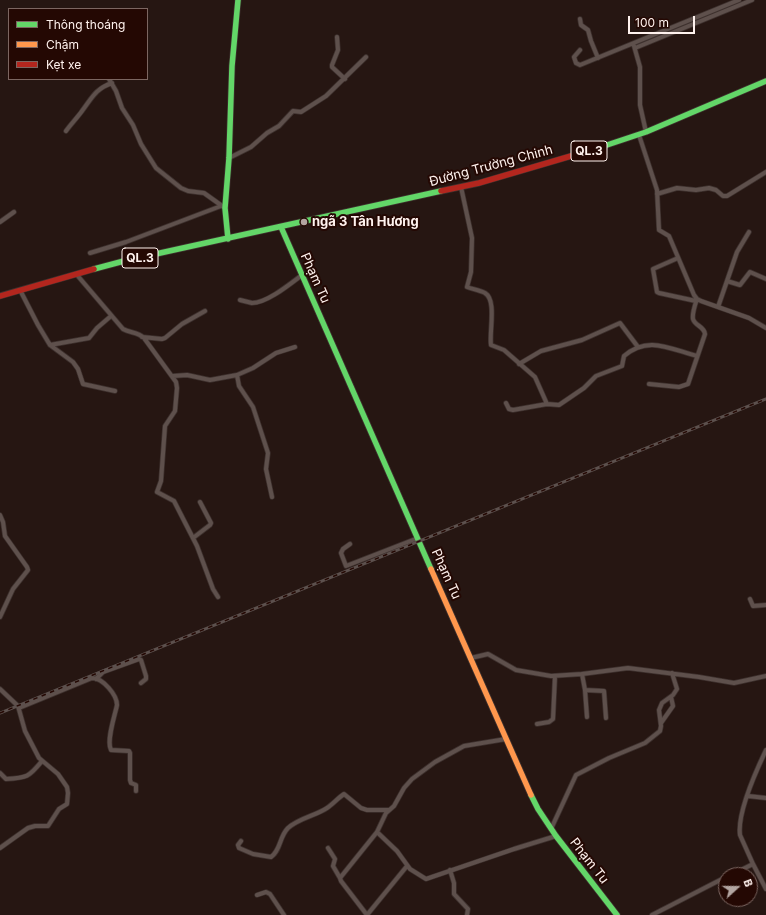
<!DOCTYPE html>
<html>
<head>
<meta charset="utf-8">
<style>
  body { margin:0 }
  #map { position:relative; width:766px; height:915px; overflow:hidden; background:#261612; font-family:Inter,sans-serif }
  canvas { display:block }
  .legend { position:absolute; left:8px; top:8px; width:140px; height:72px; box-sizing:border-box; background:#240803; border:1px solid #7c6661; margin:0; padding:5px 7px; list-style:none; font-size:12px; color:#fff2ee }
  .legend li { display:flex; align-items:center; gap:8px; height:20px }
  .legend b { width:20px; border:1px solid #7c6661 }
  .north { position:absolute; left:718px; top:867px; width:40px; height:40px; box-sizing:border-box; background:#240803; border:1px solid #7c6661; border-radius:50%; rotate:69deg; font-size:11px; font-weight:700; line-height:16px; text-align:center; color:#fff2ee }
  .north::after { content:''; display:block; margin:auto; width:14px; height:18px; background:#b3a5a1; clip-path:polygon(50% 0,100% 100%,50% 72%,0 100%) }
  .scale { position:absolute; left:628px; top:16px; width:67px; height:18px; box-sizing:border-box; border:2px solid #fff2ee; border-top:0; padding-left:5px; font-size:12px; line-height:14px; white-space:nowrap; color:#fff2ee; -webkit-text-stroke:3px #240803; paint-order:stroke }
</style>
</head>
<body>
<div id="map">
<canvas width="766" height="915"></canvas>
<ul class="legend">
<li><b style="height:5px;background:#63d668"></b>Thông thoáng</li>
<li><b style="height:5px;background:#ff974d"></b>Chậm</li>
<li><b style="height:5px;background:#b3261e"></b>Kẹt xe</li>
</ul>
<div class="north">B</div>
<div class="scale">100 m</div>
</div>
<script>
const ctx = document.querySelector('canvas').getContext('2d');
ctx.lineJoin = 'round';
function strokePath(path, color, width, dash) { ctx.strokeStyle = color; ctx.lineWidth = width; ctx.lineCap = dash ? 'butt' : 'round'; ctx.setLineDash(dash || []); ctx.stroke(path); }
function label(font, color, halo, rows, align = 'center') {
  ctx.font = font + ' Inter,sans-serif'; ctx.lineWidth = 4; ctx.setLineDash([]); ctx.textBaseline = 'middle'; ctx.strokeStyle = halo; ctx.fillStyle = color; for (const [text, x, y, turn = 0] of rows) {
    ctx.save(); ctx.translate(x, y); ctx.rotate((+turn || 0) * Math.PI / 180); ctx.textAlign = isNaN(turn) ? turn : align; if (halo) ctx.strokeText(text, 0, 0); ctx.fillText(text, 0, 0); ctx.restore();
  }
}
const street = new Path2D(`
  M580,19L581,25L588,30L591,41L598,58
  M337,37L338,50L332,65V67L345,79
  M634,46L640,67V105L646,132
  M635,48L752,0
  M580,50L574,57L576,63L580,65L739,0
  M109,79L116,91L122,108L133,125L141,144L156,168L181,188L188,191L204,193L225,208
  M66,131C71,124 77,118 82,111C92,98 95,89 112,83
  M639,135L657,190L659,230L669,236L694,295L697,299L701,301L749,318L766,328
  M229,158L251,147L267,133L279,126L293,111L301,112L326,96L366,57
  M461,187L472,238L471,272L467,287C472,289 479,290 485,293C497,300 489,332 491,345L504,350L535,377L547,404
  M657,194L677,188L696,190L709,188L716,190L723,196H727L766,172
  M0,222L14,212
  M90,253L126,242L221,206
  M678,258L653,269L657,292L659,293L696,301
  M77,275L123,329C130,333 138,332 144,338L176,382L177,388L175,411L165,426L161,481L157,492L174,501L197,546L213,589L218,597
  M727,281L740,285L750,272L766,279
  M20,290L38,325L50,345L73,362L78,369L83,384L115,391
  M240,300C244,301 248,302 252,303C267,303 290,284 302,275
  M718,307L737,252L749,232
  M142,337L162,339L165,338L182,324L205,311
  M50,345L89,338L97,328L111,316
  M519,364L541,351L582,340L620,323L638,347
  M237,375L239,386L253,407L268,453L266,469L272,497
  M173,376L187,375L210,380L237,375L253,368L276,353L295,347
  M649,384L679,387L688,384L705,334C704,326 695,326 693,319C692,313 695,305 697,299
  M506,403L509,409L513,410L547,404L559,405L584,388L596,376L622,366L624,356C648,335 670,349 697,356
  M0,515L3,522L5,536L27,567L28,570L13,589L0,617
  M193,538L210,525L211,523L200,502
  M350,544L343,549L341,553L346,566L418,538
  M750,599L753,606L766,605
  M471,658L488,654L516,670L551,676L582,674L628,668L699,677L734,683L766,676
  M582,674L585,690L587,717
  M96,679L103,672L139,659L141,660L146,676V679L141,683
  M0,689L18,706L25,731L39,758L58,774L67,787L68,793L67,804L59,809L48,826H35L28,828L0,848
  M585,690L604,691L606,718
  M19,708L92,678C103,678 117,695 117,705C115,715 106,741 111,750L129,751L130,753V780L131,783L136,785V791
  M661,723L673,706L671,697
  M537,724L549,722L553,719L555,676
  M766,750C756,771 737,812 740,835L753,864L766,889
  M0,773L6,779C27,778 29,777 42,761
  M748,796L766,798
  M551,829L576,775L609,758L645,743L660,731L661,726L659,710L662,703L673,695L677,689L672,673
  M377,832L397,851L410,869L426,879L514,849L556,836
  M241,841L238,845L239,848L253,854L271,857C281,850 279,837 288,828C299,818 315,816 327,808C333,804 338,798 344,794L361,808L367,810H389
  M328,848L335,859L333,866L340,878
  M450,870L454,883V894L468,909L467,915
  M731,875L753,864
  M257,895L266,892L270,894L284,915
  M367,915L341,881L340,878L377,832L386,813L394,806L404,788L412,779L435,762L464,746L506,739
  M367,915L407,866
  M652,915L726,877`);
const fast = new Path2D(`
  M595,149L646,132L766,81
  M281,227L431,569
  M228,239L225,208L229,158L232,66L238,0
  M94,269L124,261L441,191
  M531,795L538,809L556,836L617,915`);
const slow = new Path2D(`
  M431,569L531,795`);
const jam = new Path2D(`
  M441,191L479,183L595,149
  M0,296L94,269`);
const rail = new Path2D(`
  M0,713L766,399`);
const markers = [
  [304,222,4,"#b3a5a1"]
];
const shields = [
  [589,151,36],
  [140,258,36]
];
const shieldNames = [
  ["QL.3",589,151],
  ["QL.3",140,258]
];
const streetNames = [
  ["Đường Trường Chinh",491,166,-15],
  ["Phạm Tu",315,278,66],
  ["Phạm Tu",446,574,66],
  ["Phạm Tu",589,861,52]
];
const poiNames = [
  ["ngã 3 Tân Hương",312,222]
];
strokePath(street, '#3e312e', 5.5);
strokePath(fast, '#3e312e', 7);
strokePath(slow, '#3e312e', 7);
strokePath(jam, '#3e312e', 7);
strokePath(street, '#5e504c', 4);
strokePath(fast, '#63d668', 5.5);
strokePath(slow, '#ff974d', 5.5);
strokePath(jam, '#b3261e', 5.5);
strokePath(rail, '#5c504d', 3);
strokePath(rail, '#240803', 1.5, [4.5]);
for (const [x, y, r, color] of markers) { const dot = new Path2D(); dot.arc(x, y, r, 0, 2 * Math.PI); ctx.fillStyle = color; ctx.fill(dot); strokePath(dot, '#240803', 1.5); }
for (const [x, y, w] of shields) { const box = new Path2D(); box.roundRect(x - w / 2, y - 10, w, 20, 3); ctx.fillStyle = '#240803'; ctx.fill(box); strokePath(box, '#fff2ee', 1); }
label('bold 12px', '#fff2ee', null, shieldNames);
label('13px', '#fff2ee', '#240803', streetNames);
label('bold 13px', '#fff2ee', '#240803', poiNames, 'left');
</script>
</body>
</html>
